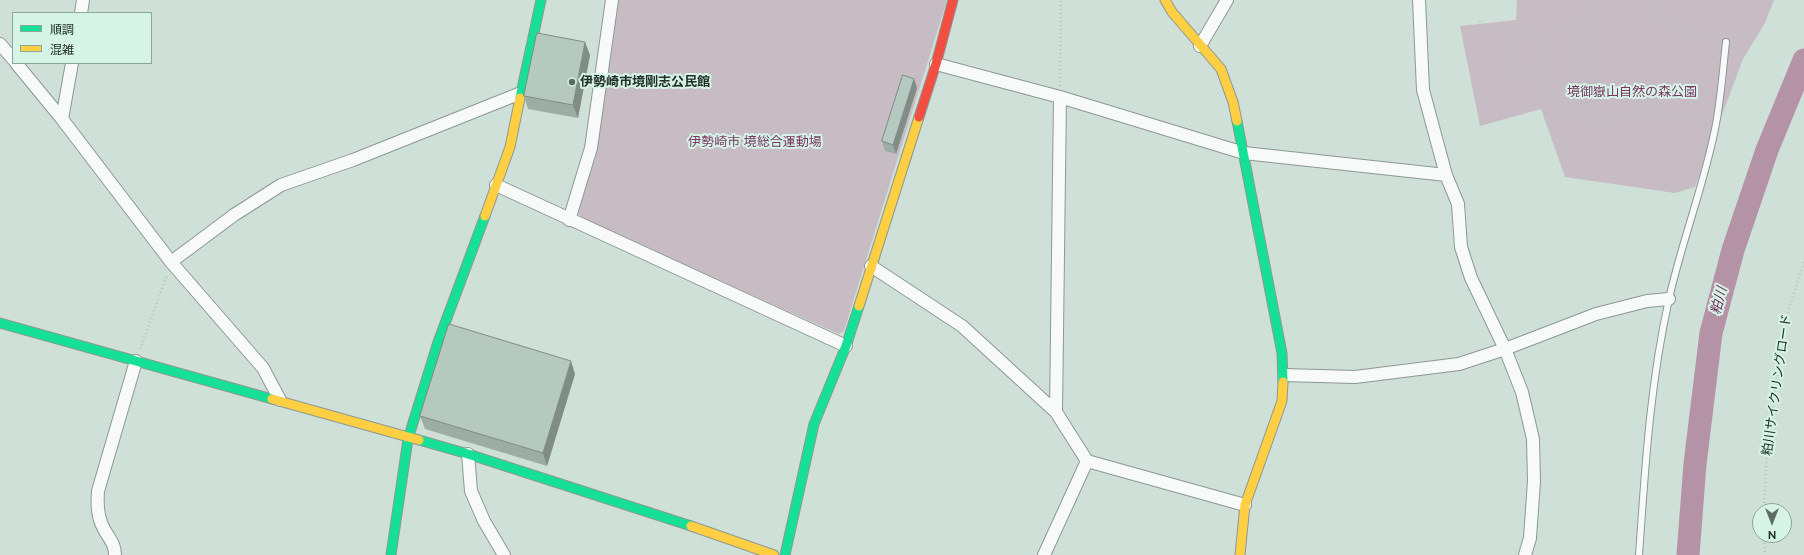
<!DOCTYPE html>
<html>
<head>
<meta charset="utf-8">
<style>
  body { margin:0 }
  #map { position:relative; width:1804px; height:555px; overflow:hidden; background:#cfe0d8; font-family:Raleway,"Noto Sans JP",sans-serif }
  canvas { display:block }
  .legend { position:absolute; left:12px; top:12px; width:140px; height:52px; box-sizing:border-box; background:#d5f4e6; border:1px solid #8da59a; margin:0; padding:5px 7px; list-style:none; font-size:12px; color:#222e29 }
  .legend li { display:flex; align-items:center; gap:8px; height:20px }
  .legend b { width:20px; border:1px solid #8da59a }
  .north { position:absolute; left:1752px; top:503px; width:40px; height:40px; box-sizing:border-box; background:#d5f4e6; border:1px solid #8da59a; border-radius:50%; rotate:180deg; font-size:11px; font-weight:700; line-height:16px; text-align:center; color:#222e29 }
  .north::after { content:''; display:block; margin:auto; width:14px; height:18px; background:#5f6c66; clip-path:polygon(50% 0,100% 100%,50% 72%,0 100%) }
</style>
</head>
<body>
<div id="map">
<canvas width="1804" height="555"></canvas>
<ul class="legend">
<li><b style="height:5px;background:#16e098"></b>順調</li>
<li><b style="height:5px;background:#ffcf43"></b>混雑</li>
</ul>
<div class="north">N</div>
</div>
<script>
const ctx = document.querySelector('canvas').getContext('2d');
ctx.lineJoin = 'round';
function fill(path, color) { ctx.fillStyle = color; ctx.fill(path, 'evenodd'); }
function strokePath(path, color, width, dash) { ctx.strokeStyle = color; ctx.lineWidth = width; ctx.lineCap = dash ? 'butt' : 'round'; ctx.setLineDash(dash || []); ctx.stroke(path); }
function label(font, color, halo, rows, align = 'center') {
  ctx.font = font + ' Raleway,"Noto Sans JP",sans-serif'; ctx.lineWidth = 4; ctx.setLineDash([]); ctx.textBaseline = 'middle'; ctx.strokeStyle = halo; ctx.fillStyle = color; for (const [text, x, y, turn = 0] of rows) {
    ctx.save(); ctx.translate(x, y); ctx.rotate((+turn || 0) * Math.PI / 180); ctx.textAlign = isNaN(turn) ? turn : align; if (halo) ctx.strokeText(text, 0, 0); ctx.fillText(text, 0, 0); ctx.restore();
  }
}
const green = new Path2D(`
  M619,0H947L844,331L839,334L581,219L578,211L596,155Z
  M1517,0H1774L1765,23L1743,59L1695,187L1675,193L1565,177L1541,109L1480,126L1460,26L1516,20Z`);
const river = new Path2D(`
  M1688,555L1695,464L1711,333L1733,250L1767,150L1804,60`);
const path = new Path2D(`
  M1648,0L1661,19L1675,26L1718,40
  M1480,21V26H1501L1540,33H1548L1584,23L1585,7L1589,0
  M1507,28L1511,74L1544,71L1547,96L1559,111L1584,120V23
  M1540,33L1544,71
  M1060,86L1061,0
  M1584,120L1609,121L1646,111L1676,115L1709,122
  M140,349L167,275
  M1764,511L1767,448L1778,365L1788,311L1804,262
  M1764,535L1765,555`);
const lane = new Path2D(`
  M1639,555C1645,469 1650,384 1669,299C1682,240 1705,183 1716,124C1721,97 1723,69 1726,42`);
const street = new Path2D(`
  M1419,0L1423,90L1446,175L1458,204L1461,247L1471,278L1505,349L1522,392L1533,439L1534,481L1530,538L1525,555
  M81,13L83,0
  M0,44L13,59
  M1200,46L1227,0
  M16,63L62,119L171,262L263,368L280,400
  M936,64L1060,97L1244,153L1446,175
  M62,119L72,63
  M496,185L846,346
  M569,220L591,148L612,0
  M171,262L234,215L281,185L353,160L521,93
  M871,266L962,326L1056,412L1087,461L1245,505
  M1284,375L1355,377L1459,364L1505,349L1596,314L1647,301L1669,299
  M1056,412L1060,97
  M468,454L471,491L484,521L504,555
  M115,555C115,543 109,539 104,529C97,517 97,504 98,491L136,361
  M1044,555L1087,461`);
const fast = new Path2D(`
  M520,98L541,0
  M1237,121L1282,353L1283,382
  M0,323L272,399
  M419,440L468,454L691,526
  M391,555L408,439L438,342L485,216
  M785,555L814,424L846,346L859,306`);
const slow = new Path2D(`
  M1165,0L1172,12L1221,69L1233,102L1237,121
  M485,216L510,147L520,98
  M859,306L919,117
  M272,399L419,440
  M691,526L774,555
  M1240,555L1245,505L1282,401L1283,382`);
const jam = new Path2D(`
  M919,117L936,64L953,0`);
const wall = new Path2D(`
  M590,55L578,118L528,109L524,96Z
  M914,79L917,88L896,154L885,151L882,141Z
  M575,374L547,466L425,429L420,416Z`);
const shadedWall = new Path2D(`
  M585,42L590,55L578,118L573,105Z
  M914,79L917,88L896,154L893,145Z
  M571,361L575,374L547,466L543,453Z`);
const building = new Path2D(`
  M537,33L585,42L573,105L524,96Z
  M903,75L914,79L893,145L882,141Z
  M449,324L571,361L543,453L420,416Z`);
const markers = [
  [572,82,4,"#5f6c66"]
];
const poiNames = [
  ["伊勢崎市境剛志公民館",580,82]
];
const parkNames = [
  ["境御嶽山自然の森公園",1632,92],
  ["伊勢崎市 境総合運動場",755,142]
];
const streetNames = [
  ["粕川サイクリングロード",1777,385,-82]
];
const waterNames = [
  ["粕川",1719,301,-75]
];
fill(green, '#c8bcc4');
strokePath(river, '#b493a7', 23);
strokePath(lane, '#8c9893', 8);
strokePath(street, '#8c9893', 14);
strokePath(fast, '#8c9893', 11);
strokePath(slow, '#8c9893', 11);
strokePath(jam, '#8c9893', 11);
strokePath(path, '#bdc2c0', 2.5, [1, 3]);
strokePath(lane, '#f8faf9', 6);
strokePath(street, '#f8faf9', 12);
strokePath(fast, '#16e098', 9);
strokePath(slow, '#ffcf43', 9);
strokePath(jam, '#f24e42', 9);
fill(wall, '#9cada5');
fill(shadedWall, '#7f8d86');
fill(building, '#b5c9c0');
strokePath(building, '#7f8d86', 1);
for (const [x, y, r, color] of markers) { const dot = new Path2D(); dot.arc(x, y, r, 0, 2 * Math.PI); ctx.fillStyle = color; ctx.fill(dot); strokePath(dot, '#d5f4e6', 1.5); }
label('bold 13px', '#222e29', '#d5f4e6', poiNames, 'left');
label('13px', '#7b3763', '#d5f4e6', parkNames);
label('13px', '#222e29', '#d5f4e6', streetNames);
label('italic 14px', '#722e5a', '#d5f4e6', waterNames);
</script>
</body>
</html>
